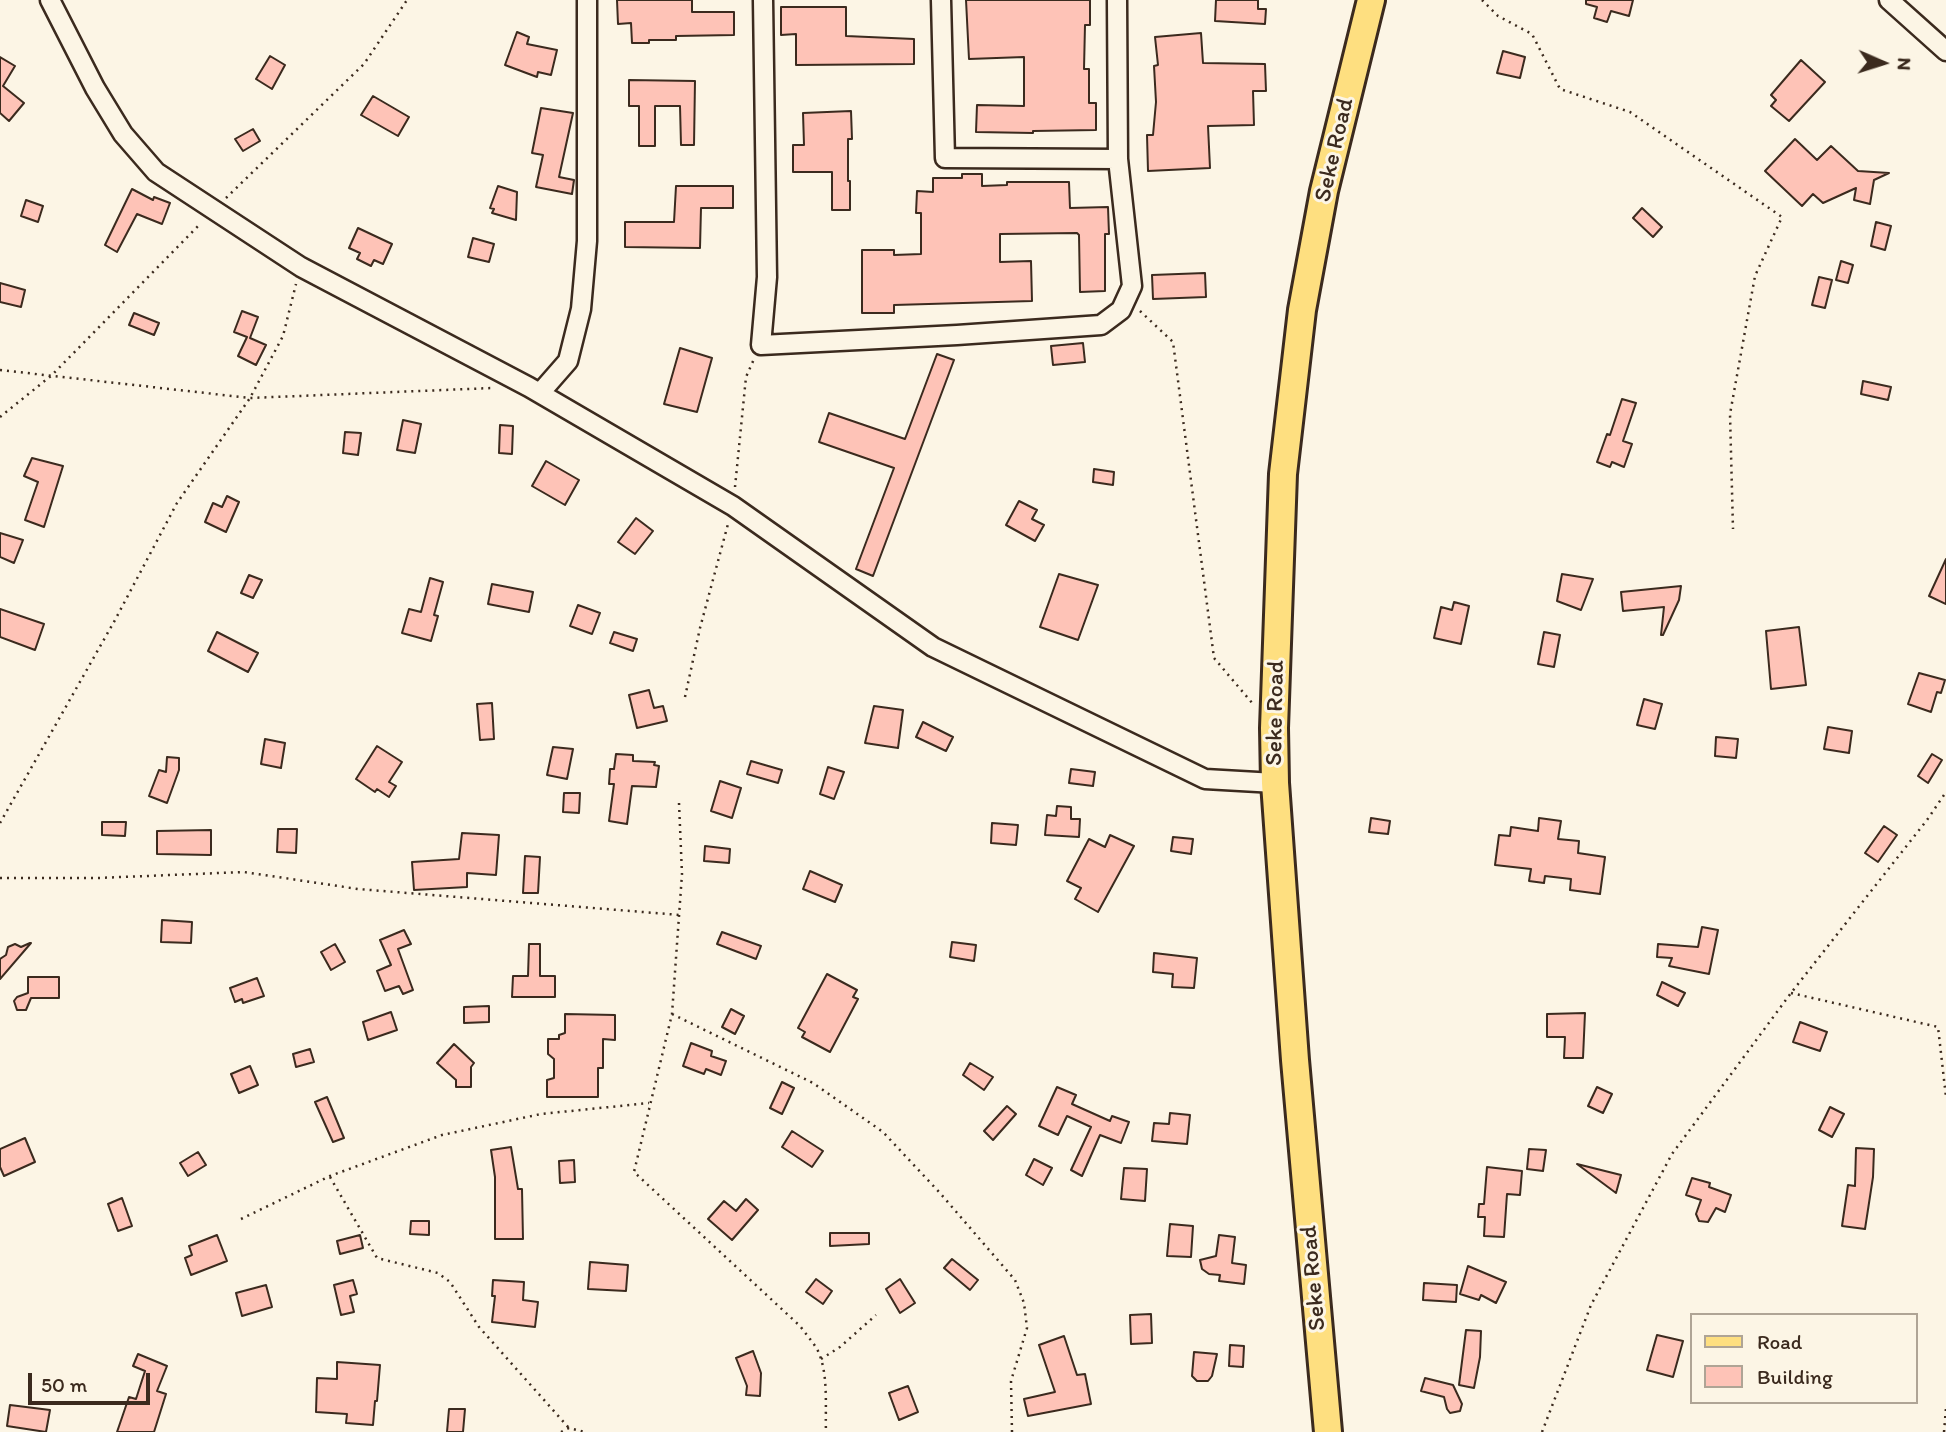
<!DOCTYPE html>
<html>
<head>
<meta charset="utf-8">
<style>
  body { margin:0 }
  #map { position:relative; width:1946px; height:1432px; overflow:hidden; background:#fcf5e5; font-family:Itim,sans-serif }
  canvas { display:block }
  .legend { position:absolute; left:1690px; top:1313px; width:228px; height:91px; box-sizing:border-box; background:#fcf5e5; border:2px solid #afa495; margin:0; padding:9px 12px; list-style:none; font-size:21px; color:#3b2a1e }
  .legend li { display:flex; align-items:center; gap:14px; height:35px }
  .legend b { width:35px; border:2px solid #afa495 }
  .north { position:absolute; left:1848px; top:28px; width:70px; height:70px; -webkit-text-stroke:5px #fcf5e5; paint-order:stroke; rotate:93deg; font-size:19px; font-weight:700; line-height:28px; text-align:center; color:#3b2a1e }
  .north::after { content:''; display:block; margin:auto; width:24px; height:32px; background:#3b2a1e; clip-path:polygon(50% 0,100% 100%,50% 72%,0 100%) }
  .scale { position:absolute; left:28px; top:1373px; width:122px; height:32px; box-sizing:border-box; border:4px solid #3b2a1e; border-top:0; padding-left:9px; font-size:21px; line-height:24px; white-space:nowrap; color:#3b2a1e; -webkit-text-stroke:5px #fcf5e5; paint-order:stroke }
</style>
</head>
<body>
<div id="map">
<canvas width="1946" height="1432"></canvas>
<ul class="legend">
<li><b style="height:9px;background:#fedf80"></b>Road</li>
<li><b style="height:19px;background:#fec3b7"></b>Building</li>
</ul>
<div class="north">N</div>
<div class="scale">50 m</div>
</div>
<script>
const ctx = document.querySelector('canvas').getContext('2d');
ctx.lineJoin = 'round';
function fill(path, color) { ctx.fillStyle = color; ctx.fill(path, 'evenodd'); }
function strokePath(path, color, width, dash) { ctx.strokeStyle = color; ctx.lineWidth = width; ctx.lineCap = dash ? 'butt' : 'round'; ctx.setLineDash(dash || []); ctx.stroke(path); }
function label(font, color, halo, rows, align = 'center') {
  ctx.font = font + ' Itim,sans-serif'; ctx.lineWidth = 6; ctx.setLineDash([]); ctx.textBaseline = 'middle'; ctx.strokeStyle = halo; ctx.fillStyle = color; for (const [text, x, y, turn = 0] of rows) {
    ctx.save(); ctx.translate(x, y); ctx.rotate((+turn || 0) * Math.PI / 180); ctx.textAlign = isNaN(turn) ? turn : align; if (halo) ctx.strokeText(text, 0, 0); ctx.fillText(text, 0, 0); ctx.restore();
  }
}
const building = new Path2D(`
  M617,0H692V12H734V35L676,36V40H649V43H632L631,23L618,24Z
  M966,0H1090V25H1085L1084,69H1089V103H1096V130L1033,131V133L976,132L977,105L1024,106V57L969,59Z
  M1216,0H1258V9H1266L1265,24L1215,21Z
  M1586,0H1633L1629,16L1611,11L1607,22L1594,18L1597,7L1586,4Z
  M781,7H846V36L914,39V64L796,65V34L781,35Z
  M517,32L529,37L527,44L557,50L551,75L538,72L537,77L505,65Z
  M1201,33L1203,63L1265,64L1266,91H1253L1254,125L1208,126L1210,168L1148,171L1147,135H1153L1156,102L1154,66L1158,65L1155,37Z
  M1503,51L1525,57L1520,78L1497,73Z
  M270,56L285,65L272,89L256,79Z
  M0,57L15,66L3,86L24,103L9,121L0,113Z
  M1801,60L1825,82L1789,121L1771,106L1776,100L1771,95Z
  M629,80L695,81L694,145H681L680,106H655V146H639V106H629Z
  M373,96L409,117L398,136L361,115Z
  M541,108L573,113L559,177L574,180L572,194L536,187L543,155L532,153Z
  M851,111L852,139H848V181H850V210H832V172H793V145H804L803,113Z
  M253,129L260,141L243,151L235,139Z
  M1795,139L1817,160L1831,146L1858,171L1889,173L1874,180L1870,204L1854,200L1856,188L1823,203L1813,194L1802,206L1765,171Z
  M962,174H982V186L1007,185V182H1069L1070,208L1108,207L1109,234H1105V291L1080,292L1079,235L1077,233L1000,234V262L1031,261L1032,301L894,305V313H862V250H894V255L921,254V213H916L917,191L933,192V178H962Z
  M498,186L517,192L516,220L492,213L494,209L490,208Z
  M676,186H733V208H701L700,248L625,247V222H674Z
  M132,189L153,200L154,197L170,203L162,224L137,214L117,252L105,245Z
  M26,200L43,206L38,222L21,216Z
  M1642,208L1662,227L1653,237L1633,218Z
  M1876,222L1891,226L1885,250L1871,246Z
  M358,228L392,244L383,264L374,260L371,266L357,259L360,253L349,248Z
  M473,238L494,244L489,262L468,257Z
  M1841,261L1853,265L1848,283L1836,280Z
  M1205,273L1206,297L1153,299L1152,275Z
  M1819,277L1832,280L1825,308L1812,305Z
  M0,283L25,290L21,307L0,302Z
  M242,311L258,317L250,338L266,345L256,365L238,356L247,337L234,332Z
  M134,313L159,323L154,335L129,325Z
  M1083,343L1085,362L1053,365L1051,346Z
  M680,348L712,358L697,412L664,404Z
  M937,354L954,360L873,576L856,569L894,468L819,442L829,413L905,439Z
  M1863,381L1891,387L1888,400L1861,394Z
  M1622,399L1636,403L1623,441L1632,444L1624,467L1612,462L1610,467L1597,462L1607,434L1610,435Z
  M403,420L421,424L415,453L397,450Z
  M500,425L513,426L512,454L499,453Z
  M345,432L361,433L358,455L343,453Z
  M32,458L63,466L44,527L25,520L38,482L24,476Z
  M546,461L579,480L565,505L532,486Z
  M1094,469L1114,472L1113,485L1093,482Z
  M227,496L239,502L226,532L205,522L213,503L222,507Z
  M1019,501L1037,510L1032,519L1044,525L1035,541L1006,525Z
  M636,518L653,531L635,554L618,542Z
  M0,533L23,540L14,563L0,557Z
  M1946,559V604L1929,596Z
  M1059,574L1098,585L1078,640L1040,627Z
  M1562,574L1593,579L1581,610L1557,601Z
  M249,575L262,580L253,598L241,593Z
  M430,578L443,582L434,615L438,616L431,641L402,633L409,609L421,612Z
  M492,584L533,592L529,612L488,604Z
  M1681,586L1679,600L1663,635H1661L1664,607L1623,611L1621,592Z
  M1454,602L1469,606L1461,644L1434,638L1441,607L1452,610Z
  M578,605L600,613L592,634L570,626Z
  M0,609L44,624L35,650L0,637Z
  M1799,627L1806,685L1771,689L1766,631Z
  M217,632L258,653L248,672L208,651Z
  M614,632L637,639L633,651L610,643Z
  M1544,632L1560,635L1554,667L1538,664Z
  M1919,673L1945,680L1941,693L1937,692L1931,712L1908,704Z
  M649,690L654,708L663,706L667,721L637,728L629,695Z
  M1644,699L1662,704L1655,729L1637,725Z
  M492,703L494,739L480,740L477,704Z
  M874,706L903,710L898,748L865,743Z
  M923,722L953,737L946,751L916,737Z
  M1828,727L1852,731L1849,753L1824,749Z
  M1716,737L1738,739L1736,758L1715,756Z
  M265,739L285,743L281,768L261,764Z
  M377,746L402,762L389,782L396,786L389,797L377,789L375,792L356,779Z
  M553,747L573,749L567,779L547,775Z
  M616,754L633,755V761L655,762L654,765L659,766L656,787L632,786L627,824L609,821L614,784H609L610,769H614Z
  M1932,754L1942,760L1928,783L1918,776Z
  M167,757L179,758V770L167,803L149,796L159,770L166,772Z
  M751,761L782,770L778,783L747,774Z
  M828,767L844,772L834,799L820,794Z
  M1071,769L1095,772L1093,786L1069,783Z
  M720,781L741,788L732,818L711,811Z
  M564,793H580L579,813L563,812Z
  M1057,806L1071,807V819H1080L1079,837L1045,835L1047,815L1056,816Z
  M1371,818L1390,821L1388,834L1369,832Z
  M1539,818L1561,821L1558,839L1579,841L1578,853L1605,857L1600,894L1570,890L1571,879L1545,876L1544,883L1529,881L1531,869L1495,865L1499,835L1510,836L1511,827L1538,831Z
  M102,822H126L125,836L102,835Z
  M992,823L1018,825L1016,845L991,843Z
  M1884,826L1897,835L1878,862L1865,853Z
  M278,829H297L296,853L277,852Z
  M211,830V855L157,854V831Z
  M462,833L499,835L496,875L467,873V887L414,890L412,862L459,859Z
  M1110,835L1134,846L1098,912L1075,899L1081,888L1067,881L1089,839L1105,847Z
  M1173,837L1193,839L1191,854L1171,851Z
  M705,846L730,849L729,863L704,861Z
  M525,856L540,857L538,893H523Z
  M810,871L842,885L835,902L803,889Z
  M162,920L192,922L191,943L161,942Z
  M1702,927L1718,930L1709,974L1669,966L1672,958L1657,957L1658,944L1698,947Z
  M404,930L411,944L398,949L413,990L403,994L399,986L385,991L377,971L391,965L380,940Z
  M722,932L761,946L756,959L717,944Z
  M952,942L976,945L974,961L950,957Z
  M30,943H31L0,979V959L6,955L8,947L15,944L21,947Z
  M335,944L345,962L331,970L321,952Z
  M529,944H540V976H555V997H512L513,976H528Z
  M1154,953L1197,958L1194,988L1172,987L1173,974L1153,972Z
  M827,974L857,990L853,997L858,999L830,1052L802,1037L805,1032L798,1028Z
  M28,977H59V998H31L26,1010H17L14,1001L17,997L28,993Z
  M257,978L264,996L243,1003L242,999L235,1002L230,988Z
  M1662,982L1685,993L1678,1006L1657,995Z
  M489,1006V1022L464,1023V1007Z
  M731,1009L744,1016L735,1034L722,1027Z
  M391,1012L397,1030L368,1040L363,1022Z
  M1585,1013L1583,1058H1564L1565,1037H1547V1014Z
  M565,1014L615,1015V1040L603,1039V1068H598V1097H547V1080L554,1078V1059L548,1054V1039H559V1035L565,1033Z
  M1800,1022L1827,1032L1820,1051L1793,1042Z
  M691,1043L712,1051L711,1056L726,1061L721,1075L706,1069L704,1074L683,1066Z
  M454,1044L474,1063L471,1067V1087H456V1080L437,1063Z
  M310,1049L314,1062L296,1067L293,1054Z
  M970,1063L993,1077L984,1090L963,1075Z
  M250,1066L258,1085L239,1093L231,1074Z
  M782,1082L794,1088L782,1114L770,1108Z
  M1057,1087L1076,1095L1072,1104L1110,1121L1112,1116L1129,1122L1121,1143L1100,1135L1082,1176L1071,1170L1091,1127L1067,1116L1058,1135L1039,1126Z
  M1597,1087L1612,1094L1603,1113L1588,1106Z
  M327,1097L344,1138L333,1142L315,1102Z
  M1007,1106L1016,1114L993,1140L984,1131Z
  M1830,1107L1844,1114L1832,1137L1819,1130Z
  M1170,1113L1190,1115L1187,1144L1152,1141L1154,1123L1169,1124Z
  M792,1131L823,1151L812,1167L782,1147Z
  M25,1138L35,1162L4,1176L0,1167V1149Z
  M511,1147L518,1189H522L523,1239H495V1177L491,1150Z
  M1856,1148L1874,1149L1873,1177L1865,1229L1842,1226L1848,1185L1855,1186Z
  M1529,1149L1546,1150L1543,1171L1527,1169Z
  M198,1152L206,1165L188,1176L180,1163Z
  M1034,1159L1052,1168L1043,1185L1026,1175Z
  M574,1160L575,1182L560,1183L559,1161Z
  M1577,1164L1621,1175L1616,1193Z
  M1487,1167L1522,1171L1520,1195L1507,1194L1504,1237L1484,1236L1485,1217H1478L1479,1204H1484Z
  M1124,1168L1147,1169L1145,1201L1121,1199Z
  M1692,1178L1710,1183L1709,1187L1731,1195L1725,1212L1716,1208L1708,1222L1699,1221L1696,1214L1701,1200L1686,1195Z
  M122,1198L132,1226L118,1231L108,1204Z
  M746,1199L758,1210L732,1240L708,1219L724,1201L736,1211Z
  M411,1221H429V1235L410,1234Z
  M1170,1224L1193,1226L1191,1257L1167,1256Z
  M830,1233H869V1244L830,1246Z
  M217,1235L227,1261L191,1275L185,1258L192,1255L189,1246Z
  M360,1235L363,1248L340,1254L337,1241Z
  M1219,1235L1235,1237L1232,1263L1246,1265L1244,1284L1219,1281L1220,1275L1209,1274L1202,1269L1200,1260L1216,1256Z
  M952,1259L978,1280L970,1290L944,1268Z
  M590,1262L628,1265L626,1291L588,1289Z
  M1468,1266L1506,1282L1496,1303L1481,1295L1479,1300L1460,1294Z
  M816,1279L832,1291L823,1304L806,1292Z
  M900,1279L915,1303L900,1313L886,1289Z
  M353,1280L357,1294L350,1296L354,1312L341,1315L334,1285Z
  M493,1280L524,1282L523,1300L538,1302L535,1327L492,1322L495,1296H492Z
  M1424,1283L1457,1285L1456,1302L1423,1300Z
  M266,1285L272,1307L242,1316L236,1293Z
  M1151,1314L1152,1343L1131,1344L1130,1315Z
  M1466,1330L1481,1331L1480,1357L1474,1388L1459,1385Z
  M1657,1335L1683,1341L1673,1377L1647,1370Z
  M1064,1336L1077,1375L1085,1374L1091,1404L1028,1416L1024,1399L1055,1392L1039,1345Z
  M1230,1345L1244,1346L1243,1367L1229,1366Z
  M753,1351L761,1373L760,1396L746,1395L747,1386L736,1358Z
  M1194,1352L1217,1354L1212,1376L1208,1381H1197L1192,1376Z
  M138,1354L167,1366L157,1391L166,1394L154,1432H117L129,1397L136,1399L145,1371L133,1366Z
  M337,1362L380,1365L377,1401H375L373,1425L346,1423L347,1414L316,1412L317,1378L337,1379Z
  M1425,1378L1453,1385L1462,1404L1460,1411L1450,1413L1447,1409L1444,1397L1421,1391Z
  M908,1386L918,1412L899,1420L889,1393Z
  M10,1405L50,1410L46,1432L7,1426Z
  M449,1409H465L463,1432H447Z`);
const path = new Path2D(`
  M1482,0L1498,16L1532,34L1560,89L1630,112L1782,217L1755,276L1730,414L1733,529
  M226,198L364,64L407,0
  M1140,311L1173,342L1214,658L1253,704
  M0,370L250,398L492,388
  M0,417L52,375L201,223
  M735,487L746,377L754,359
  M685,697L700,628L728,524
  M679,803L682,874L672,1014L634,1172L800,1326C806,1334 812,1341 817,1349C829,1372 825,1407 826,1432
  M0,823L115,620L177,503L250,398L283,336L296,284
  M0,878H97L244,872L358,889L680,915
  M1791,993L1938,1027L1946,1097
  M672,1014L813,1083L883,1132L940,1193L1015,1280L1024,1303L1027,1328L1011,1381L1012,1432
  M330,1177L377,1258L438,1273L450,1282L479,1327L569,1428
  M241,1219L330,1176L442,1135L541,1114L649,1103
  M821,1359L840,1347L876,1315
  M561,1432L569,1428L585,1432
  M1542,1432L1591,1305L1672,1154L1791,993L1927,820L1946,792
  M1944,1432L1946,1408`);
const minor = new Path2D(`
  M50,0L95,88L123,134L156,172L301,267L529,387L733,506L933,647L1205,779L1275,783
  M763,0L767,277L761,345L957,335L1101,325L1121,310L1132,286L1118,159L1117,0
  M941,0L945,158L1118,159
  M1889,0L1946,51
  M540,393L568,361L581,309L587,241V0`);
const primary = new Path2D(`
  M1328,1432L1295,1060L1275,783L1274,728L1283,474L1302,310L1324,191L1371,0`);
const streetNames = [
  ["Seke Road",1335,150,-77],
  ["Seke Road",1276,713,-89],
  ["Seke Road",1314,1278,-95]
];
fill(building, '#fec3b7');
strokePath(building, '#3b2a1e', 2);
strokePath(minor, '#3b2a1e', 23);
strokePath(primary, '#3b2a1e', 32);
strokePath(path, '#3b2a1e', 2.5, [2, 5]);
strokePath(minor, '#fcf5e5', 18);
strokePath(primary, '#fedf80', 26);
label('24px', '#3b2a1e', '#fcf5e5', streetNames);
</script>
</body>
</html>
